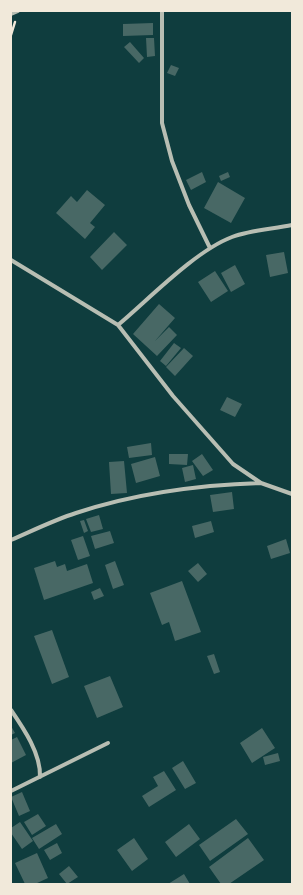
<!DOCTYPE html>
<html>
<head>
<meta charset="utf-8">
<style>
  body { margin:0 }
  #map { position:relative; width:303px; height:895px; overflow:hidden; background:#0f3d3e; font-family:Lato,sans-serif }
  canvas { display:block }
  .frame { position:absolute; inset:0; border:12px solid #f1e9da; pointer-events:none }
</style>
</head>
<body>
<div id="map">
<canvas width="303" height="895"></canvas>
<div class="frame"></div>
</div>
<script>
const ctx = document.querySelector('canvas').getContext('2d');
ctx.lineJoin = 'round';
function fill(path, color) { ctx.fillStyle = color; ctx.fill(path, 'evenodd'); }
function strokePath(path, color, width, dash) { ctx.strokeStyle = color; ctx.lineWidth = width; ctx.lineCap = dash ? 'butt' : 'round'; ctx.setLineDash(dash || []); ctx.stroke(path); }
const building = new Path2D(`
  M153,23V35L123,36V24Z
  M146,38H154L155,56L147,57Z
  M130,42L144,58L139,63L124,47Z
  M171,65L179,68L175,76L167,73Z
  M202,172L206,182L191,190L186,180Z
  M228,172L230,177L221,181L219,176Z
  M218,182L245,198L231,223L204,208Z
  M87,190L105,205L90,223L95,227L85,239L56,213L71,196L77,202Z
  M114,232L127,245L102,270L90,257Z
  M284,252L288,273L270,277L266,255Z
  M235,265L245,284L231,292L221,273Z
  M215,271L228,291L211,302L198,282Z
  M159,304L175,318L155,341L169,327L177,335L157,356L133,334Z
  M174,343L181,348L166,366L160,361Z
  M184,348L193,356L175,376L166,367Z
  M227,397L242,404L235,417L220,410Z
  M151,443L152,455L129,458L127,447Z
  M169,454H188L187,465L169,464Z
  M202,454L213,470L203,476L192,461Z
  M155,457L160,476L136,483L131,464Z
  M124,461L127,493L111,494L109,462Z
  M193,465L196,479L185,482L182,468Z
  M232,492L234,509L213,512L210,495Z
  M99,515L103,529L91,532L86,519Z
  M84,520L88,531L84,533L80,521Z
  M211,521L214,532L195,538L192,526Z
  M110,531L114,543L95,549L91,536Z
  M83,536L90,556L78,560L71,540Z
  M286,539L290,553L271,559L267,546Z
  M55,561L57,567L65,564L67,571L87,564L93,583L44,600L34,568Z
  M115,561L124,585L113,589L105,565Z
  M198,563L207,574L198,582L188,571Z
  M182,581L201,632L175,641L169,622L162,625L150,593Z
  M100,588L104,596L94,600L91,592Z
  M52,630L69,677L52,684L34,636Z
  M214,654L220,672L214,674L207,656Z
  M110,676L123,707L97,718L84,686Z
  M11,726L15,733L11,735Z
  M262,728L275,748L252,763L240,743Z
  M17,737L26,755L11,763V740Z
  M278,753L280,761L265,765L263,757Z
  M183,761L196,783L185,789L172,768Z
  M164,771L176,790L149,807L142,796L158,786L153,777Z
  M22,792L30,811L19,816L11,797Z
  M38,814L46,826L32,835L24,822Z
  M236,819L248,834L210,861L199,845Z
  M20,822L33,841L22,849L11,833V828Z
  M56,824L62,834L39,849L32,838Z
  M189,824L200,839L176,857L165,842Z
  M134,838L148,859L132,871L117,850Z
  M248,838L264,860L229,884H221L209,867Z
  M57,843L62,853L50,860L44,850Z
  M37,853L48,878L35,884H25L15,863Z
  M69,866L78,877L67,884L59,874Z
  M184,874L190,884H168Z`);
const path = new Path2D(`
  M11,35L15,22`);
const minor = new Path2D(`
  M162,11V123L172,161L189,205L210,248
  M11,14L18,11
  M11,260L118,325L173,396L233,464L261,483L292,494
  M118,325C149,299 195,251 232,237C250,230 273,229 292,225
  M11,540C32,531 54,520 76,513C136,493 197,485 261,483
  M11,710C24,729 41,754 40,777
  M11,791L108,743`);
fill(building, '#486865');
strokePath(path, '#f1e9da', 2.5);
strokePath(minor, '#b8beb3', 4);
</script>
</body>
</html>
